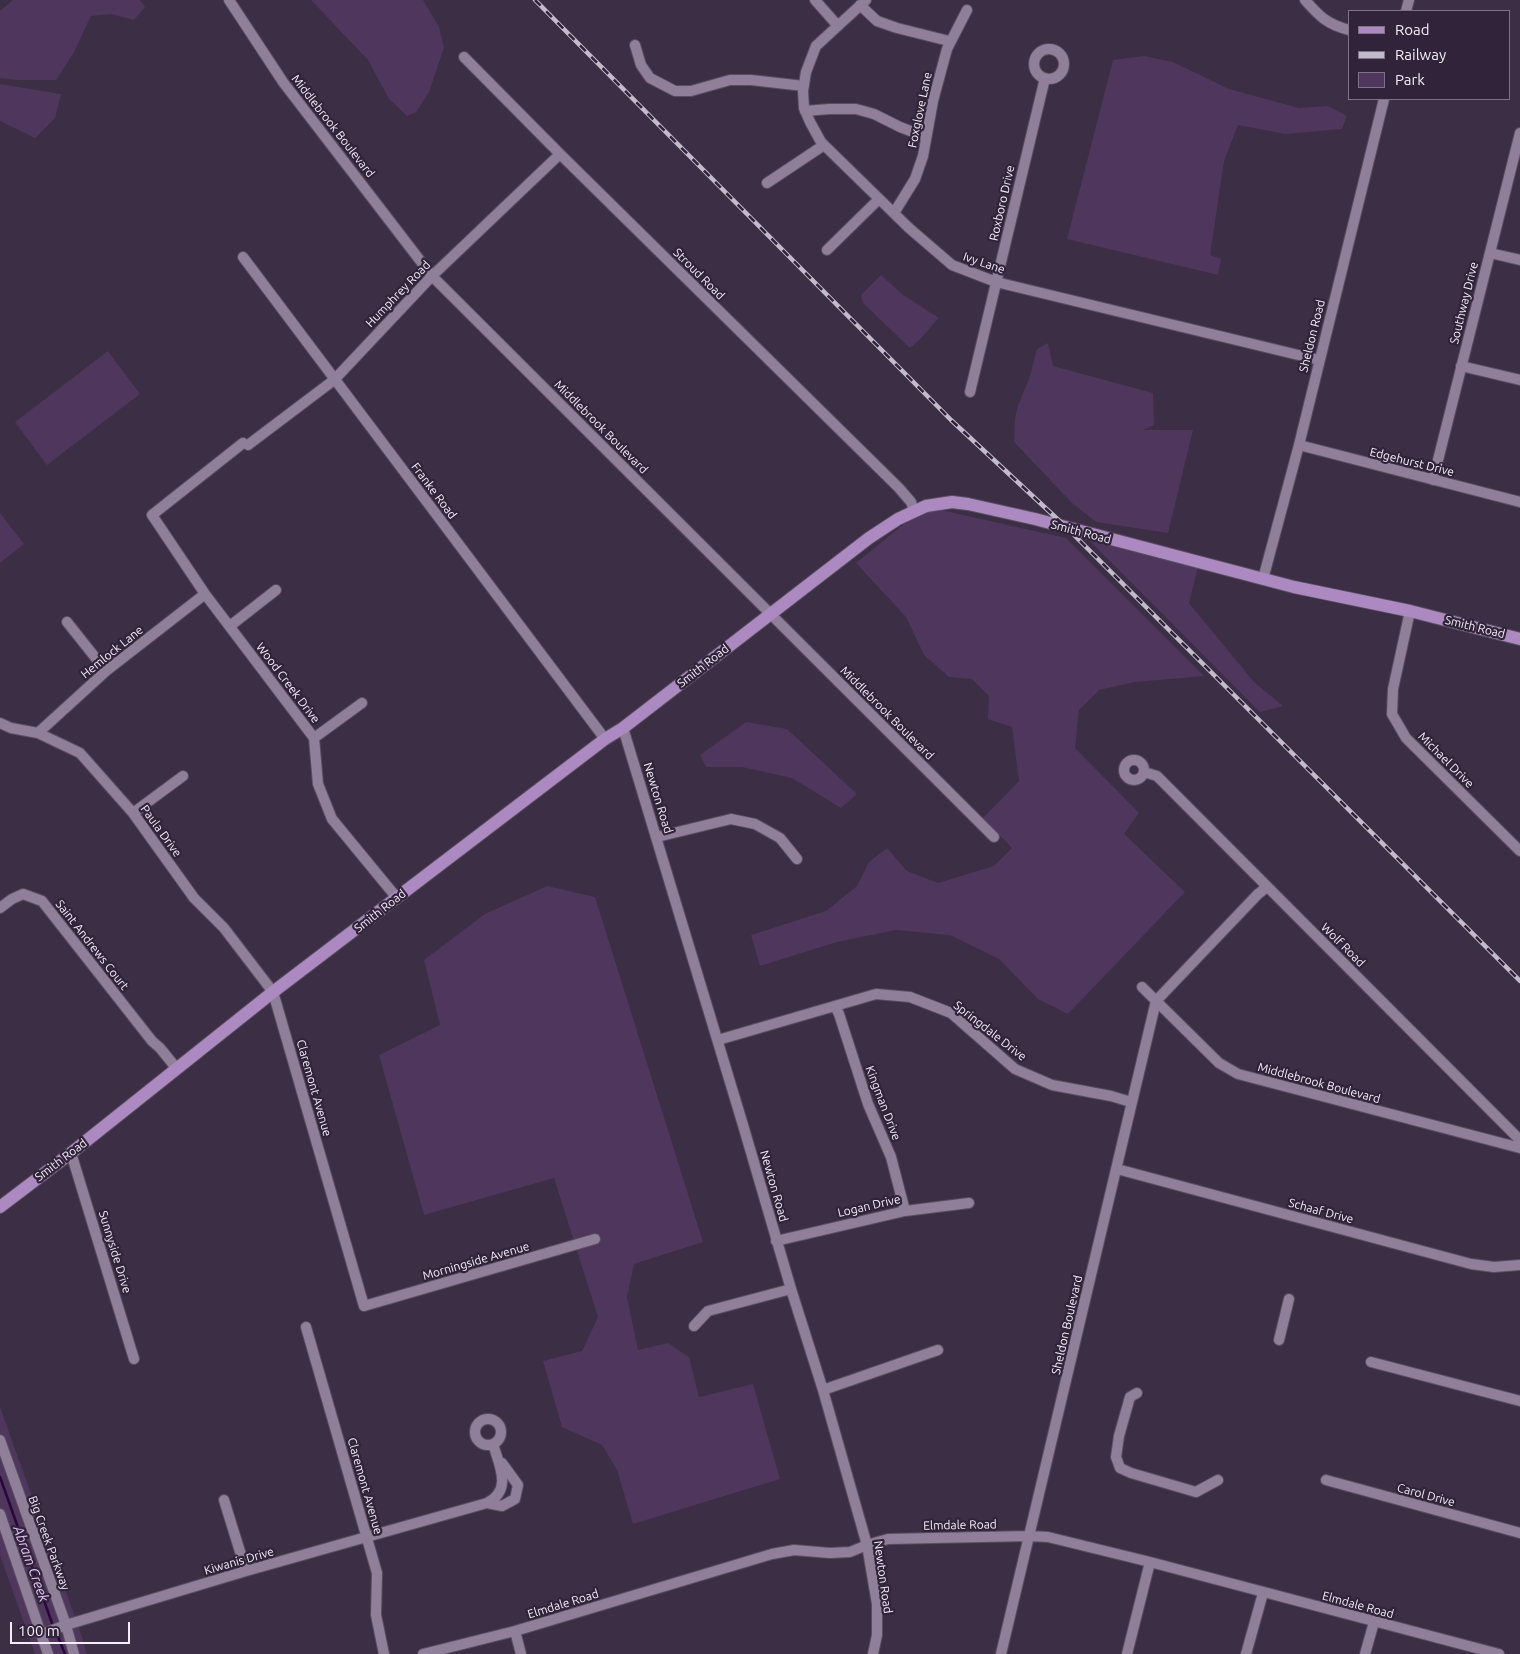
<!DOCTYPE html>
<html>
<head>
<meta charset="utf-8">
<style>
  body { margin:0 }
  #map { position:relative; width:1520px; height:1654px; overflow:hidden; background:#3c2e44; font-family:Ubuntu,sans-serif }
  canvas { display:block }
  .legend { position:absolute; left:1348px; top:10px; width:162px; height:90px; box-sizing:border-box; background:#31243a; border:1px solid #7f7487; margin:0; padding:6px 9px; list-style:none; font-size:15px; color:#f4ecfa }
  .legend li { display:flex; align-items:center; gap:10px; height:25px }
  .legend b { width:25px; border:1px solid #7f7487 }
  .scale { position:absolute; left:10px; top:1622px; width:120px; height:22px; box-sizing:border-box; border:2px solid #f4ecfa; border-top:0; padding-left:6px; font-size:15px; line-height:18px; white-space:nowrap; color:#f4ecfa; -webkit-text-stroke:4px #31243a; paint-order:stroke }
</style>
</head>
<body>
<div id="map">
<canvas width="1520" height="1654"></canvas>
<ul class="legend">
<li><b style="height:6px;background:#ac8ac1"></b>Road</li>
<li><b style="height:6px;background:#c3baca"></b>Railway</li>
<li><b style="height:14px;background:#4e365c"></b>Park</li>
</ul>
<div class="scale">100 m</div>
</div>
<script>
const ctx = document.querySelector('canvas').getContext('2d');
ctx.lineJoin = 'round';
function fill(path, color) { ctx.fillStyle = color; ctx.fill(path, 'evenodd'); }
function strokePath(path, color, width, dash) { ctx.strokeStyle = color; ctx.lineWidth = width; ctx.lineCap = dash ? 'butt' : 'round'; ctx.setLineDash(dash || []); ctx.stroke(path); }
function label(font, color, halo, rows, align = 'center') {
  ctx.font = font + ' Ubuntu,sans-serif'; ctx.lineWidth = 4.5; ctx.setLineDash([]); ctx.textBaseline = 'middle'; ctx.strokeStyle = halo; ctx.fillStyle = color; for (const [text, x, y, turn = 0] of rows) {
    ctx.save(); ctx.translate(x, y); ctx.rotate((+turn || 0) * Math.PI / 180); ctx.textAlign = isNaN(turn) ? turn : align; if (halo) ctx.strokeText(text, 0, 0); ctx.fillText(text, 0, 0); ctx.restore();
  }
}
const green = new Path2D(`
  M13,0H140L145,7L134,20L111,14L91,16L74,52L56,80H18L0,78V11Z
  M311,0H423L439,27L444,48L429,92L416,112L407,116L389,99L368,60Z
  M1144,56L1173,62L1229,89L1299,108L1328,106L1347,116L1342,129L1285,134L1238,125L1224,161L1210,255L1221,259L1218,275L1067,239L1113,60Z
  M0,84L61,94L55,118L35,138L0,121Z
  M881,275L902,294L939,318C929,328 921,340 910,348L863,303L861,295Z
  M1048,343L1053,366L1153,393L1154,425L1143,430H1193L1168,533L1096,522L1072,503L1014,442L1015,419L1018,405L1029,379L1037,349Z
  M108,351L140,394L47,465L15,422Z
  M921,510H941L1066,538L1204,676L1135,682L1099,690L1079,710L1075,748L1139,813L1124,834L1185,892L1068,1014L1038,999L999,959L950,935L896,930L837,942L760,966L751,935L826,911L857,886L869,862L887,848L907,871L938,883L994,866L1012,848L983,818L1019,781L1012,727L988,719L989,696L972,679L949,677L924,655L906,617L856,563Z
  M0,513L24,544L0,563Z
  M1088,539L1198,567L1189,603L1254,682L1283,706L1260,712Z
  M746,722L787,729L857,794L841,808L792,778L742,767H706L700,755Z
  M547,886L595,897L703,1242L634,1264L627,1297L638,1350L668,1343L689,1357L699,1397L753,1384L780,1479L633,1524L617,1470L602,1445L562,1427L543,1361L582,1351L598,1317L554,1178L424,1215L379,1055L440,1025L424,960L485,914Z
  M0,1407L81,1634L87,1654H35L0,1555Z`);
const stream = new Path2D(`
  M0,1477L52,1623
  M57,1634L65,1654`);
const minor = new Path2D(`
  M229,0L283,82L432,276L994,837
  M815,0L838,26
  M866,0L816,46L806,72L803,91L804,108L810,122L821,142L909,228L952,265L996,282L1319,360
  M1305,0C1320,17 1327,24 1349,30
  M860,5L877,21L897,28L949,41
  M1406,11L1409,0
  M635,45L641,65L650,78L675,91H691L730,80H751L804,86
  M1034 64a15 15 0 1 1 30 0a15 15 0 1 1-30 0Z
  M464,57L560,154L899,488L911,502L914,511
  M805,111L829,109H856L874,114L900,127L926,137
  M767,183L824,145
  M894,213L915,179L923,156L933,101L947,49L967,10
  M827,250L879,199
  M1490,253L1520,260
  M243,257L605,739
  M1461,366L1520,380
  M970,392L1045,78
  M243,443L152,515L205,594L314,738L318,784L332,819L397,898
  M248,445L334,380L432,276L560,154
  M1299,445L1520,502
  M1433,480L1520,133
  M1263,579L1299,445L1384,99
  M1410,611L1393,689L1392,714L1406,738L1520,851
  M67,622L106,671
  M230,626L276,590
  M0,723L11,728L38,733L80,753L133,813L194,898L224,928L273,992L364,1306L595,1239
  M623,728L743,1125L791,1289L823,1390L867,1545L877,1604V1635L873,1654
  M38,733L106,671L205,594
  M314,738L362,703
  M1124 770a10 10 0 1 1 20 0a10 10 0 1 1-20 0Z
  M1144,772L1157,776L1520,1140
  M133,813L183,776
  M657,837L731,819L755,824L780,838L797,859
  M0,908L12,899L23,894L42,901L152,1041L160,1048L177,1069
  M1142,987L1219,1063L1238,1074L1520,1148
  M835,1006L839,1014L868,1104L891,1157L905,1211
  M718,1040L876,994L910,997L951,1013L1015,1069L1052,1085L1111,1096L1131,1102
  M71,1153L134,1359
  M1117,1169L1471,1264L1494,1267L1520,1265
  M776,1241L905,1211L969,1203
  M694,1326L708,1311L791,1289
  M306,1327L377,1573L376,1615L384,1654
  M1279,1340L1289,1299
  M1371,1362L1520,1401
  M823,1390L938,1350
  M1137,1393L1130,1397L1119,1436L1116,1457L1120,1468L1131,1473L1196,1492L1218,1480
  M475 1432a13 13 0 1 1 26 0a13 13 0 1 1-26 0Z
  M0,1440L66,1625L74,1654
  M1326,1480L1520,1533
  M224,1500L246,1571
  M487,1503L502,1506L515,1499L518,1485L502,1463
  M0,1514L48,1654
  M515,1631L521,1654
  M42,1634L66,1625L246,1571L487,1503C513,1490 499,1465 493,1444
  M423,1654L515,1631L772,1554L794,1550L830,1553L850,1552L867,1545L888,1539L1029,1536L1048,1537L1150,1562L1499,1654
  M1001,1654L1156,1001L1258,894L1267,887
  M1127,1654L1150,1562
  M1246,1654L1263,1593
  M1365,1654L1374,1622`);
const major = new Path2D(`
  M0,1207L71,1153L273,992L605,739L623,728L869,538L898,519L926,506L952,502L968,504L1035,519L1294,587L1410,611L1520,639`);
const rail = new Path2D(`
  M535,0L951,420L1067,528L1520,981`);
const streetNames = [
  ["Foxglove Lane",920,110,-78],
  ["Middlebrook Boulevard",333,126,52],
  ["Roxboro Drive",1002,203,-77],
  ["Ivy Lane",984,263,19],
  ["Stroud Road",699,274,45],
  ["Humphrey Road",398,294,-46],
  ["Southway Drive",1464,303,-76],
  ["Sheldon Road",1312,336,-76],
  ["Middlebrook Boulevard",601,427,45],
  ["Edgehurst Drive",1412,462,14],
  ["Franke Road",434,491,53],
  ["Smith Road",1081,532,15],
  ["Smith Road",1475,627,14],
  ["Hemlock Lane",112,652,-39],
  ["Smith Road",703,666,-38],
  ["Wood Creek Drive",288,683,53],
  ["Middlebrook Boulevard",887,713,45],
  ["Michael Drive",1446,760,45],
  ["Newton Road",658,798,73],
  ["Paula Drive",161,831,54],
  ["Smith Road",380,911,-38],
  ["Saint Andrews Court",92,945,52],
  ["Wolf Road",1343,945,45],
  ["Springdale Drive",990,1031,38],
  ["Middlebrook Boulevard",1319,1083,15],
  ["Claremont Avenue",314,1088,74],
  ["Kingman Drive",883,1103,69],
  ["Smith Road",61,1160,-37],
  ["Newton Road",774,1186,74],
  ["Logan Drive",869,1206,-13],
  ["Schaaf Drive",1321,1211,15],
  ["Sunnyside Drive",115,1252,73],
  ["Morningside Avenue",476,1261,-16],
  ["Sheldon Boulevard",1067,1325,-77],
  ["Claremont Avenue",365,1486,74],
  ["Carol Drive",1426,1495,15],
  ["Elmdale Road",960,1525,-1],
  ["Big Creek Parkway",49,1543,70],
  ["Kiwanis Drive",239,1561,-16],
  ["Newton Road",883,1577,82],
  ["Elmdale Road",563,1604,-17],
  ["Elmdale Road",1358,1605,15]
];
const waterNames = [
  ["Abram Creek",31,1564,70]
];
fill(green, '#4e365c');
strokePath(stream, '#2b063d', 2.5);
strokePath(minor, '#594e60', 12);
strokePath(major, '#594e60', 14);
strokePath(minor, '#8f7f99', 10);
strokePath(major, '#ac8ac1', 12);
strokePath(rail, '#c3baca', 4.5);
strokePath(rail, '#31243a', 2.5, [8]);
label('12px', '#f4ecfa', '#31243a', streetNames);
label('italic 14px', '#e5c5f9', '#31243a', waterNames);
</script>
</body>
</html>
